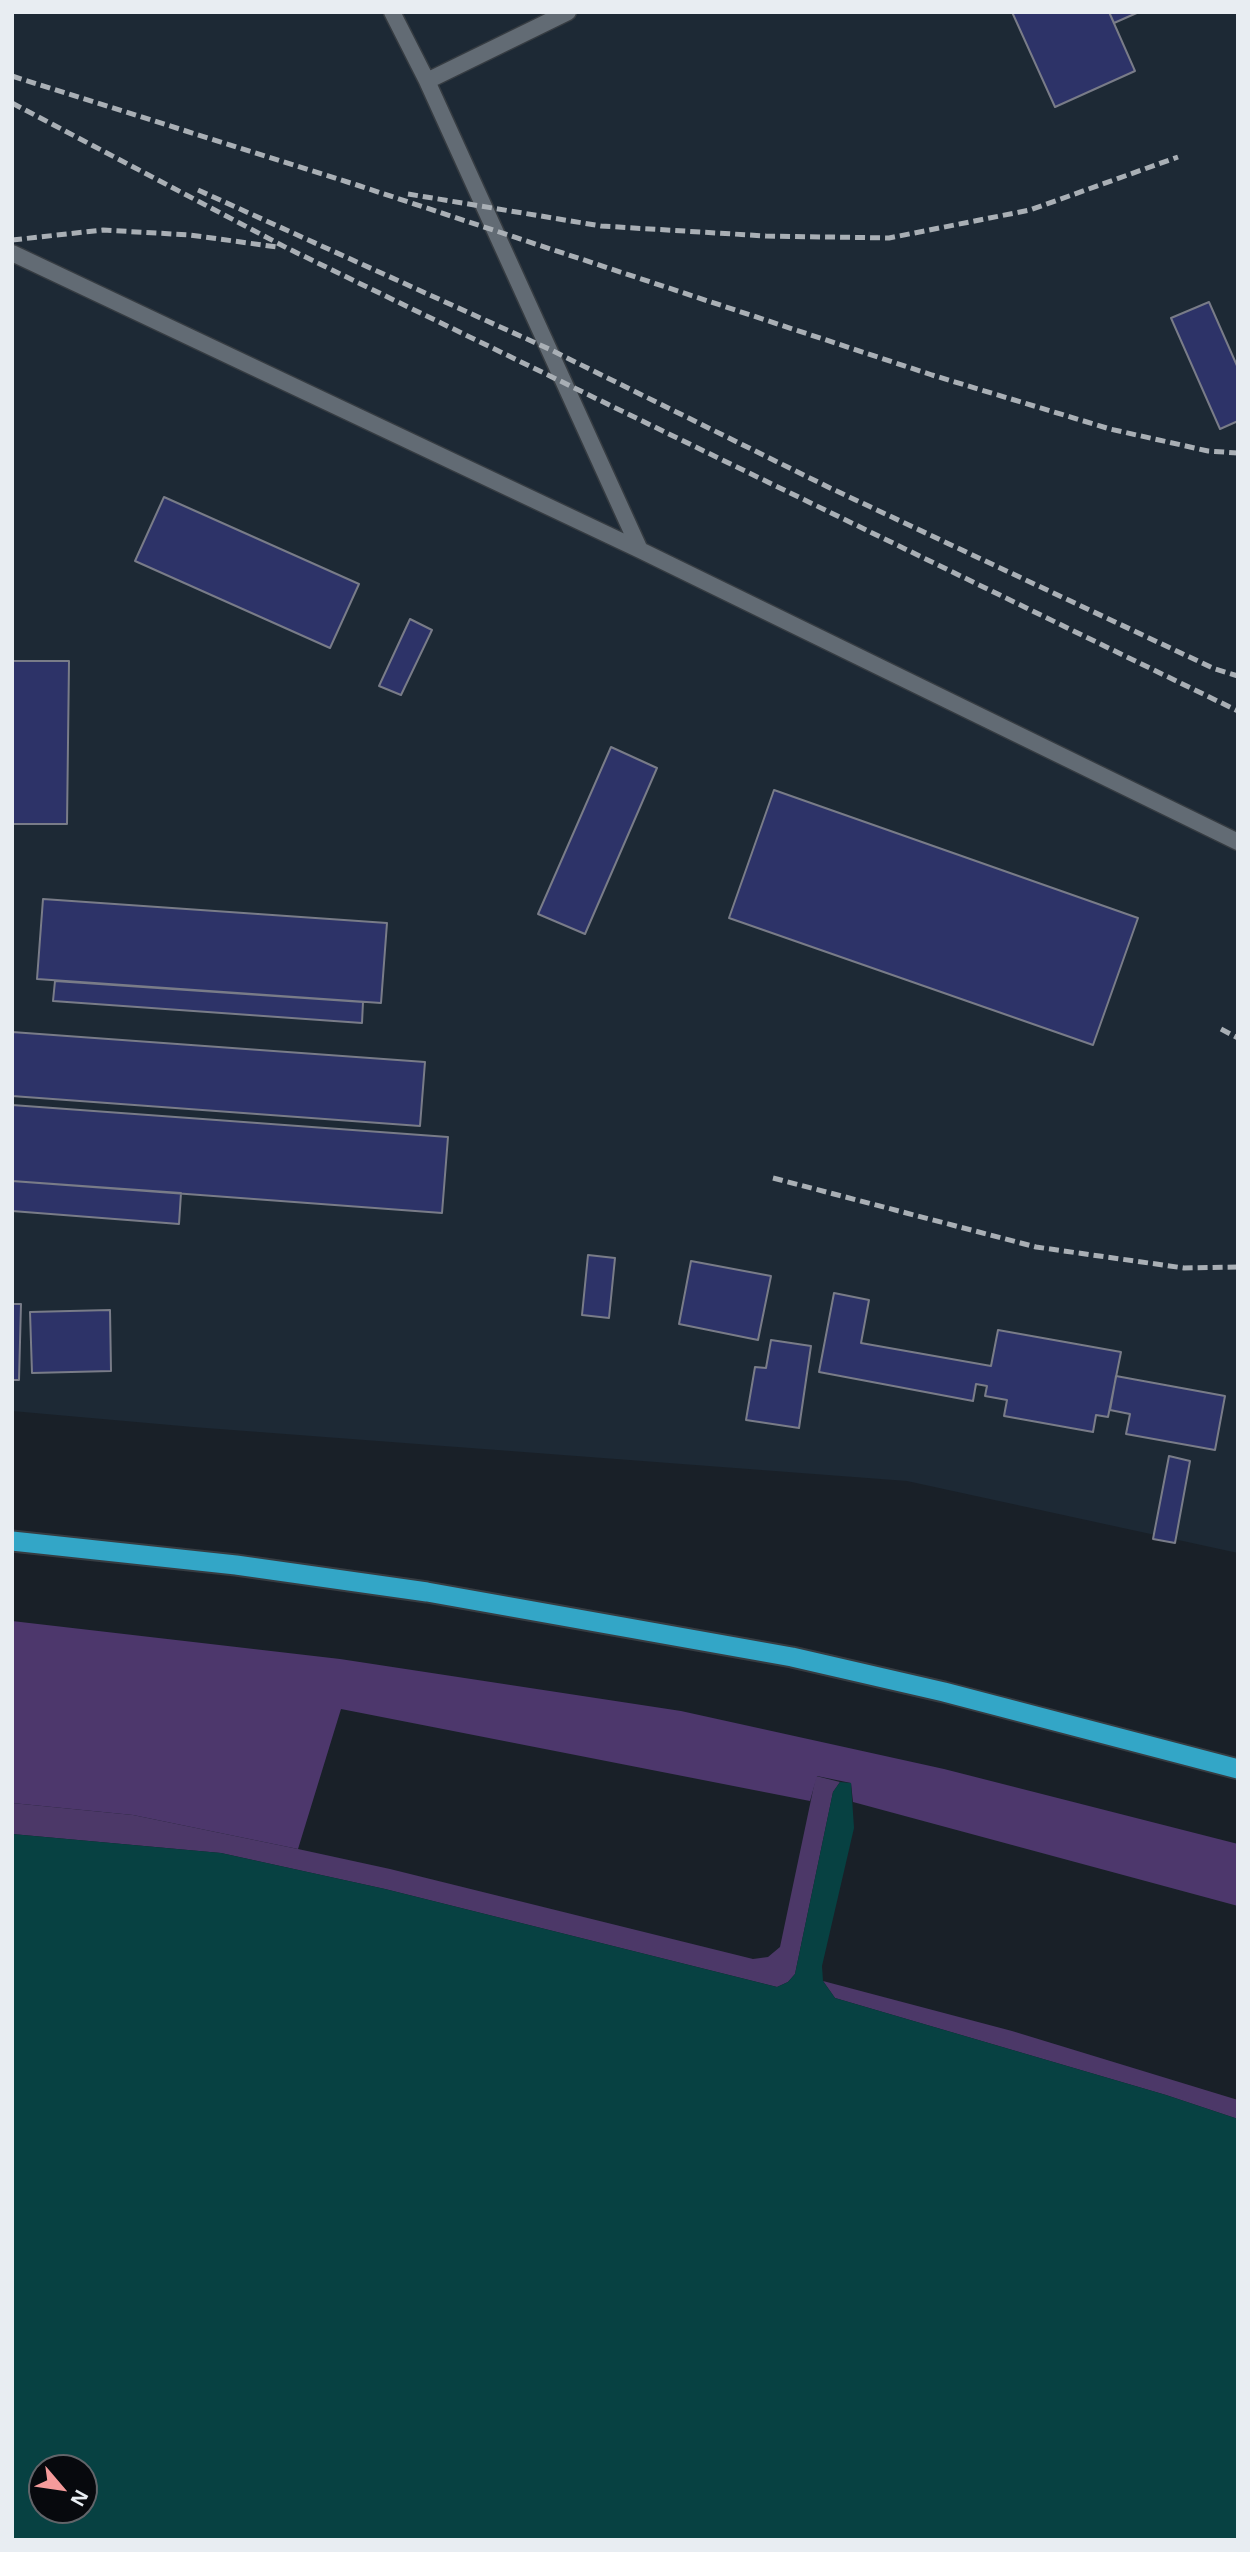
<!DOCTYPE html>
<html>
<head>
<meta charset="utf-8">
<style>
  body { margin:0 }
  #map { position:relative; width:1250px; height:2552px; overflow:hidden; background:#192028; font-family:"Noto Sans",sans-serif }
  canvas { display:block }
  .frame { position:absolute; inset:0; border:14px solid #e8edf2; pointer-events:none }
  .north { position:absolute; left:28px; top:2454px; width:70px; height:70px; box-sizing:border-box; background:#07090d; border:2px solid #616469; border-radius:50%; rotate:119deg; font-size:19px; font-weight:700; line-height:28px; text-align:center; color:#e8edf2 }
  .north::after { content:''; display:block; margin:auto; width:24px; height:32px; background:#f59b9b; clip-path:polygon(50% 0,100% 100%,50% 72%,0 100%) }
</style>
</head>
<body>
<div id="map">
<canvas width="1250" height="2552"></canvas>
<div class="frame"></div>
<div class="north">N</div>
</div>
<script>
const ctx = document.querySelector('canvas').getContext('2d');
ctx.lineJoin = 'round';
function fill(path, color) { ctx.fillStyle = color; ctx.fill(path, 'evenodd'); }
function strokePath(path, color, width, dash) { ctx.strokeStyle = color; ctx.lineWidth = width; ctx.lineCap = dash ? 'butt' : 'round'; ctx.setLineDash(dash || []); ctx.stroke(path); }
const built = new Path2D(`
  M12,12H1238V1553L907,1481L193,1427L12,1411Z`);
const green = new Path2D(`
  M816,1776L840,1782L833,1792L795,1974L788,1982L777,1987L385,1889L221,1853L12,1834V1803L133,1815L298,1849L390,1869L753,1959L768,1957L780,1947Z
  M823,1981L1012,2031L1238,2100V2119L1166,2095L835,1998Z`);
const forest = new Path2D(`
  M12,1621L340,1659L681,1711L944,1769L1238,1844V1906L853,1802L851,1783L817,1776L810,1801L341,1709L298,1849L133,1815L12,1803Z`);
const water = new Path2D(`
  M840,1782L851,1783L854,1828L822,1966L823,1981L835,1998L1166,2095L1238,2119V2540H12V1834L221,1853L385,1889L777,1987L788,1982L795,1974L833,1792ZM42,2468H84V2510H42Z`);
const building = new Path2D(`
  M1012,12H1109L1135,71L1055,107Z
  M1109,12H1139L1114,23Z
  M1209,302L1238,368V421L1220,429L1171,318Z
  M164,497L359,584L330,648L135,561Z
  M410,619L432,630L401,695L379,686Z
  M12,661H69L67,824H12Z
  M611,747L657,768L585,934L538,914Z
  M774,790L1138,918L1093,1045L729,918Z
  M43,899L387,923L381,1003L37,979Z
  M55,981L363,1002L362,1023L53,1001Z
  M12,1032L425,1062L420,1126L12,1096Z
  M12,1105L448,1137L442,1213L12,1181Z
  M12,1181L181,1193L179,1224L12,1211Z
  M588,1255L615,1258L609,1318L582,1315Z
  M691,1261L771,1276L758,1340L679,1324Z
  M834,1293L869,1300L861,1343L991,1366L998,1330L1121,1352L1108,1417L1096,1415L1093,1432L1004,1416L1007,1400L985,1396L987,1386L976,1384L973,1401L819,1372Z
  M12,1304H21L19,1380H12Z
  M110,1310L111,1371L32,1373L30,1312Z
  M771,1340L811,1346L799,1428L746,1420L755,1367L766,1368Z
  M1116,1376L1225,1396L1215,1450L1126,1434L1130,1414L1110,1410Z
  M1169,1456L1190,1461L1175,1543L1153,1539Z`);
const service = new Path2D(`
  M392,12L427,81
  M568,12L427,81L640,550
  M12,253L640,550L1238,842`);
const trunk = new Path2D(`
  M12,1541L236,1565L427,1592L792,1657L944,1692L1238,1769`);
const rail = new Path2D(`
  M12,76L360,186L932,375L1110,429L1208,451L1238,453
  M12,103L287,248L1238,711
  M198,190L549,349L828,487L1215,669L1238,676
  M408,194L601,226L766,236L889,238L1030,210L1178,157
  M12,240L103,230L190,235L277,247
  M1221,1029L1238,1038
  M773,1178L1036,1247L1184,1268L1238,1267`);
fill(built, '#1d2935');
fill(green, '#4c3868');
fill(forest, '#4d376c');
fill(water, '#074142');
fill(building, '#2d3368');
strokePath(building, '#797c88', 2);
strokePath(service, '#363c42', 19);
strokePath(trunk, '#363c42', 23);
strokePath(service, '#626b74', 16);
strokePath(trunk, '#33a6c7', 19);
strokePath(rail, '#a9afb5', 5, [10, 5]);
</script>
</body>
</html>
